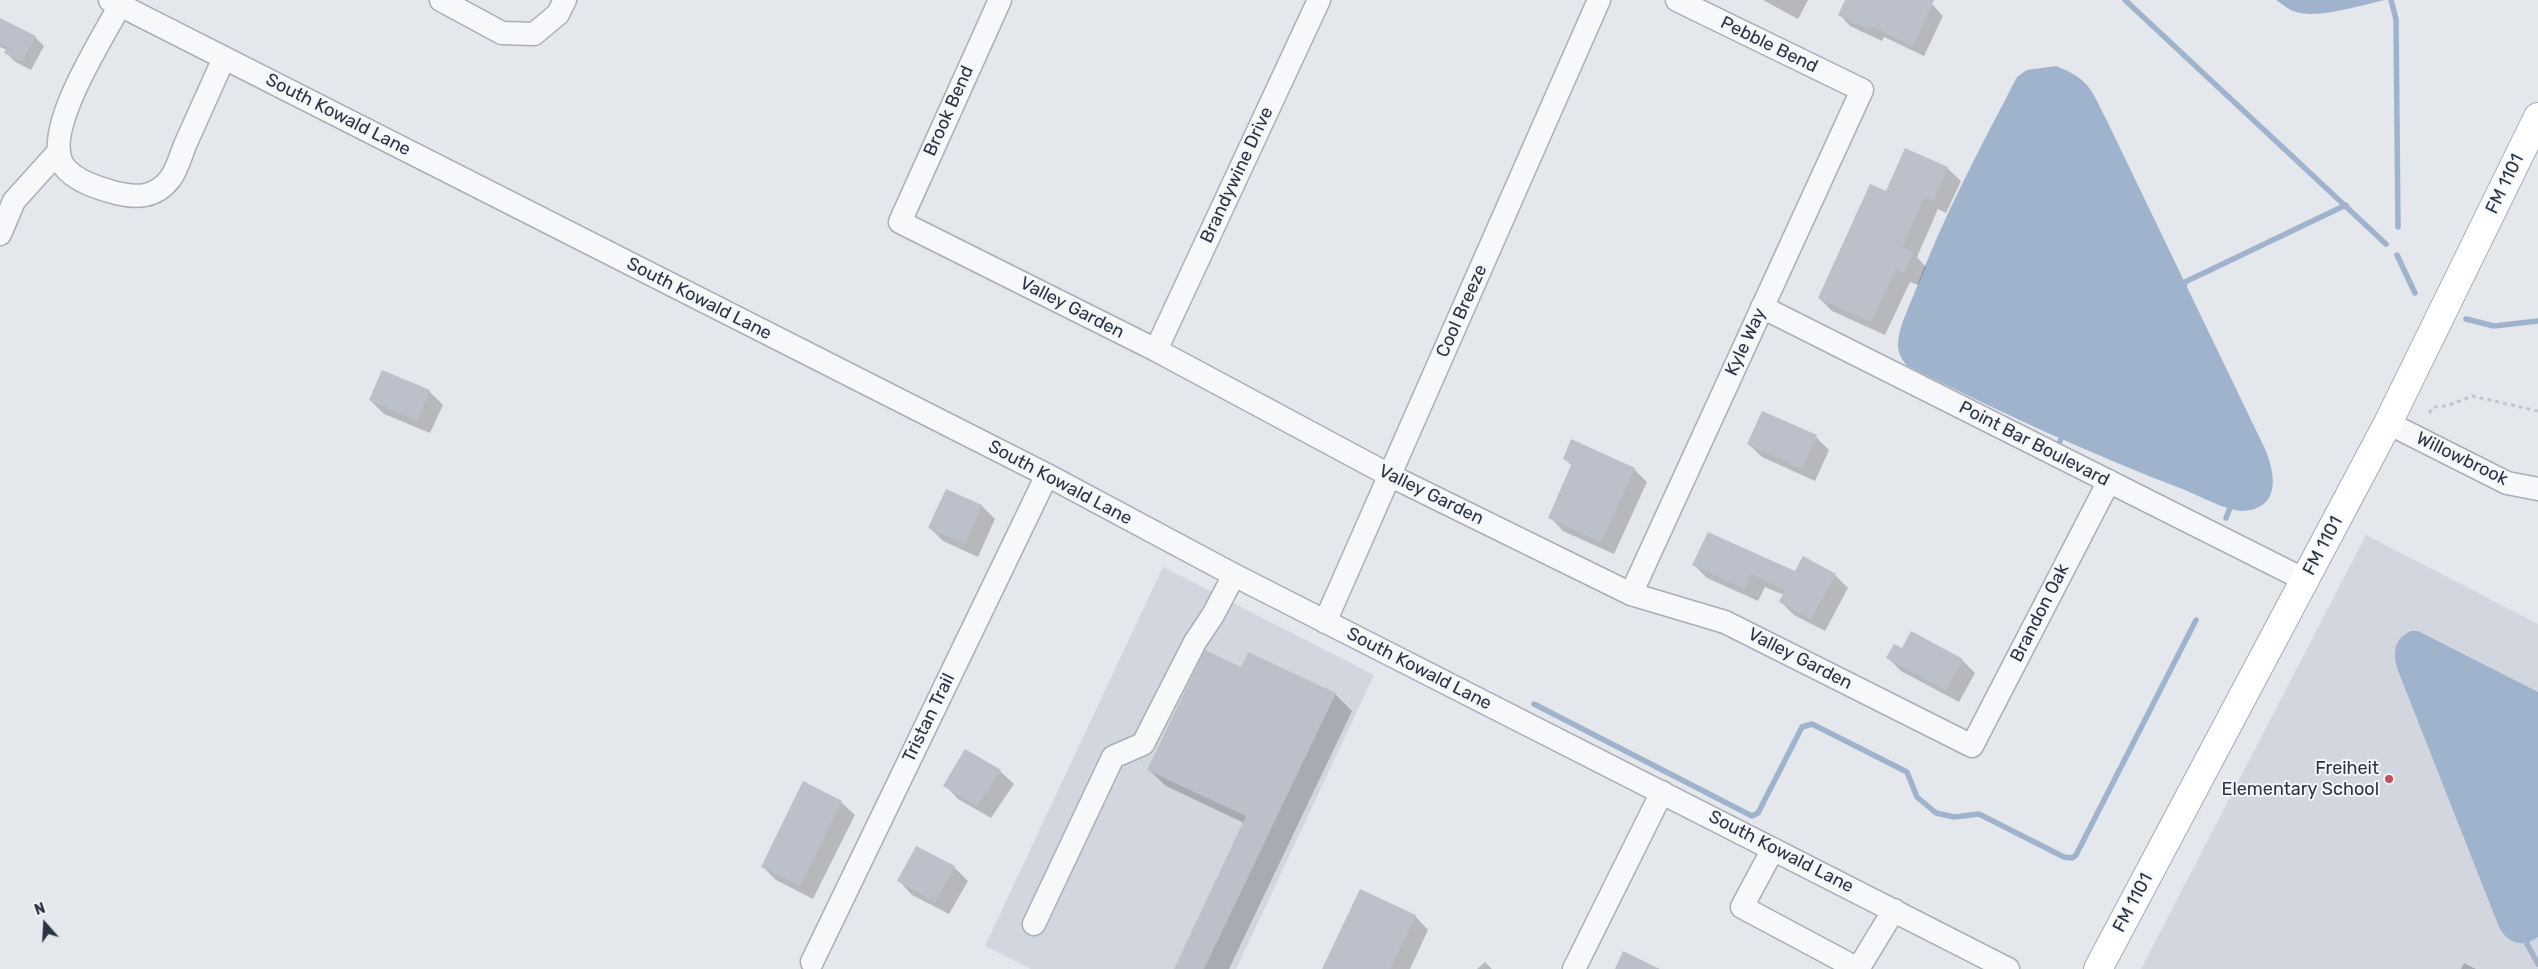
<!DOCTYPE html>
<html>
<head>
<meta charset="utf-8">
<style>
  body { margin:0 }
  #map { position:relative; width:2538px; height:969px; overflow:hidden; background:#e4e7ec; font-family:Rubik,sans-serif }
  canvas { display:block }
  .north { position:absolute; left:20px; top:899px; width:50px; height:50px; -webkit-text-stroke:4px #f4f6f9; paint-order:stroke; rotate:341deg; font-size:14px; font-weight:700; line-height:20px; text-align:center; color:#2b3445 }
  .north::after { content:''; display:block; margin:auto; width:18px; height:22px; background:#2b3445; clip-path:polygon(50% 0,100% 100%,50% 72%,0 100%) }
</style>
</head>
<body>
<div id="map">
<canvas width="2538" height="969"></canvas>
<div class="north">N</div>
</div>
<script>
const ctx = document.querySelector('canvas').getContext('2d');
ctx.lineJoin = 'round';
function fill(path, color) { ctx.fillStyle = color; ctx.fill(path, 'evenodd'); }
function strokePath(path, color, width, dash) { ctx.strokeStyle = color; ctx.lineWidth = width; ctx.lineCap = dash ? 'butt' : 'round'; ctx.setLineDash(dash || []); ctx.stroke(path); }
function label(font, color, halo, rows, align = 'center') {
  ctx.font = font + ' Rubik,sans-serif'; ctx.lineWidth = 4; ctx.setLineDash([]); ctx.textBaseline = 'middle'; ctx.strokeStyle = halo; ctx.fillStyle = color; for (const [text, x, y, turn = 0] of rows) {
    ctx.save(); ctx.translate(x, y); ctx.rotate((+turn || 0) * Math.PI / 180); ctx.textAlign = isNaN(turn) ? turn : align; if (halo) ctx.strokeText(text, 0, 0); ctx.fillText(text, 0, 0); ctx.restore();
  }
}
const built = new Path2D(`
  M2366,535L2538,624V969H2141Z
  M1163,567L1374,675L1236,969H1031L985,946Z`);
const water = new Path2D(`
  M2276,0H2385C2361,5 2319,19 2296,12C2289,10 2282,4 2276,0Z
  M2056,66C2090,79 2091,90 2107,121L2266,451C2276,477 2280,509 2242,511C2228,511 2199,496 2185,490C2090,454 1998,411 1907,366C1902,359 1898,354 1898,345C1898,328 1908,310 1914,294C1942,219 1980,148 2017,77L2027,70Z
  M2411,631H2418L2538,692V937C2522,948 2508,944 2499,927L2397,668C2393,651 2394,639 2411,631Z`);
const shadow = new Path2D(`
  M1763,0H1808L1798,19Z
  M1846,0H1923L1932,4L1943,16L1924,56L1884,37L1882,41L1850,26L1839,14Z
  M0,21L35,37L44,46L31,70L14,61L6,52L7,50L0,47Z
  M1947,168L1961,181L1946,213L1938,209L1917,257L1926,267L1918,285L1910,282L1885,335L1832,311L1819,298Z
  M429,391L443,405L430,433L384,414L370,400Z
  M1816,437L1829,450L1815,481L1762,457L1748,444Z
  M1564,458L1634,469L1647,482L1614,554L1563,531L1550,517L1572,466Z
  M947,491L982,506L995,519L978,557L943,541L930,528Z
  M1694,565L1835,575L1848,588L1825,631L1794,615L1780,601L1784,595L1765,587L1758,601L1707,578Z
  M1902,649L1962,660L1975,673L1959,702L1901,671L1888,658Z
  M1242,668L1335,694L1352,711L1229,969H1176L1244,823L1166,786L1149,770Z
  M966,750L1000,771L1014,784L991,818L958,799L945,785Z
  M841,802L855,815L813,899L776,880L762,866Z
  M954,867L968,881L949,914L912,895L899,881Z
  M1415,916L1428,930L1410,969H1324Z
  M1485,962L1492,969H1477Z
  M2464,963L2476,969H2461Z`);
const stream = new Path2D(`
  M2125,0L2386,244
  M2391,0L2396,19L2398,227
  M2397,255L2415,293
  M2184,289L2185,282L2346,205
  M2466,319L2494,326L2538,321
  M2057,448L2064,432
  M2226,518L2230,508L2229,501
  M1534,704L1752,816L1758,813L1802,727L1812,724L1907,772L1917,797L1936,813L1954,817L1979,814L2064,857L2072,858L2076,855L2196,620
  M2527,936V944L2538,964`);
const building = new Path2D(`
  M1845,0H1934L1913,46L1873,27L1871,30L1838,15Z
  M0,18L36,36L22,62L4,53L7,47L0,43Z
  M1905,148L1948,167L1933,201L1924,197L1902,247L1913,252L1904,273L1896,269L1871,322L1818,298L1870,184L1886,191Z
  M382,370L430,390L417,421L369,400Z
  M1762,411L1817,435L1802,469L1747,444Z
  M1571,439L1635,468L1601,542L1548,518L1572,463L1563,459Z
  M946,489L982,505L965,544L928,528Z
  M1708,532L1795,571L1803,556L1836,574L1811,619L1779,602L1785,590L1751,574L1745,589L1692,565Z
  M1911,631L1963,659L1946,690L1886,658L1894,644L1902,648Z
  M1205,650L1241,667L1248,652L1336,693L1204,969H1174L1246,816L1147,770Z
  M965,749L1001,770L977,806L943,786Z
  M803,781L842,801L800,886L761,867Z
  M916,846L955,866L935,902L897,881Z
  M1360,889L1416,915L1390,969H1322Z
  M1623,951L1660,969H1615Z`);
const path = new Path2D(`
  M2429,413L2433,407L2447,406L2472,396L2538,411`);
const minor = new Path2D(`
  M110,0L1047,475L1234,575L2008,969
  M441,0L502,33L534,34L558,14L565,0
  M1000,0L900,222L1156,350L1389,475L1631,594L1725,622L1972,746L2109,481
  M120,5C103,38 42,130 63,165C74,181 98,188 116,193C137,198 155,198 170,179C177,170 181,155 185,145C198,116 211,87 224,58
  M0,234L14,201L59,151
  M1762,307L2305,580
  M1156,350L1319,0
  M2388,423L2507,483L2538,489
  M1631,594L1862,90L1677,0
  M1325,622L1599,0
  M1773,849L1742,907L1858,969
  M1034,924L1113,757L1143,744L1195,642L1213,615L1234,575
  M812,962L1047,475
  M1574,969L1662,792
  M1858,969L1894,910`);
const major = new Path2D(`
  M2098,969L2388,423L2538,117`);
const markers = [
  [2389,779,5,"#d1495b"]
];
const streetNames = [
  ["Pebble Bend",1769,45,26],
  ["Brook Bend",949,111,-66],
  ["South Kowald Lane",338,115,27],
  ["Brandywine Drive",1237,175,-65],
  ["FM 1101",2505,184,-64],
  ["South Kowald Lane",699,299,27],
  ["Valley Garden",1072,308,27],
  ["Cool Breeze",1462,311,-66],
  ["Kyle Way",1746,342,-65],
  ["Point Bar Boulevard",2034,444,27],
  ["Willowbrook",2462,459,26],
  ["South Kowald Lane",1060,483,28],
  ["Valley Garden",1431,495,26],
  ["FM 1101",2323,546,-62],
  ["Brandon Oak",2040,613,-63],
  ["Valley Garden",1800,659,27],
  ["South Kowald Lane",1419,669,27],
  ["Tristan Trail",929,718,-64],
  ["South Kowald Lane",1781,852,27],
  ["FM 1101",2133,903,-62]
];
const poiNames = [
  ["Freiheit",2379,769],
  ["Elementary School",2379,790]
];
fill(built, '#d2d6de');
fill(water, '#9fb4cc');
fill(shadow, '#0003');
strokePath(stream, '#9fb4cc', 5.5);
fill(building, '#bbc0ca');
strokePath(minor, '#a9aeb7', 25);
strokePath(major, '#a3abb8', 30);
strokePath(path, '#c2c5cb', 3, [4, 4]);
strokePath(minor, '#f7f8fa', 22);
strokePath(major, '#fff', 28);
for (const [x, y, r, color] of markers) { const dot = new Path2D(); dot.arc(x, y, r, 0, 2 * Math.PI); ctx.fillStyle = color; ctx.fill(dot); strokePath(dot, '#f4f6f9', 2); }
label('18px', '#2b3445', '#f4f6f9', streetNames);
label('18px', '#2b3445', '#f4f6f9', poiNames, 'right');
</script>
</body>
</html>
